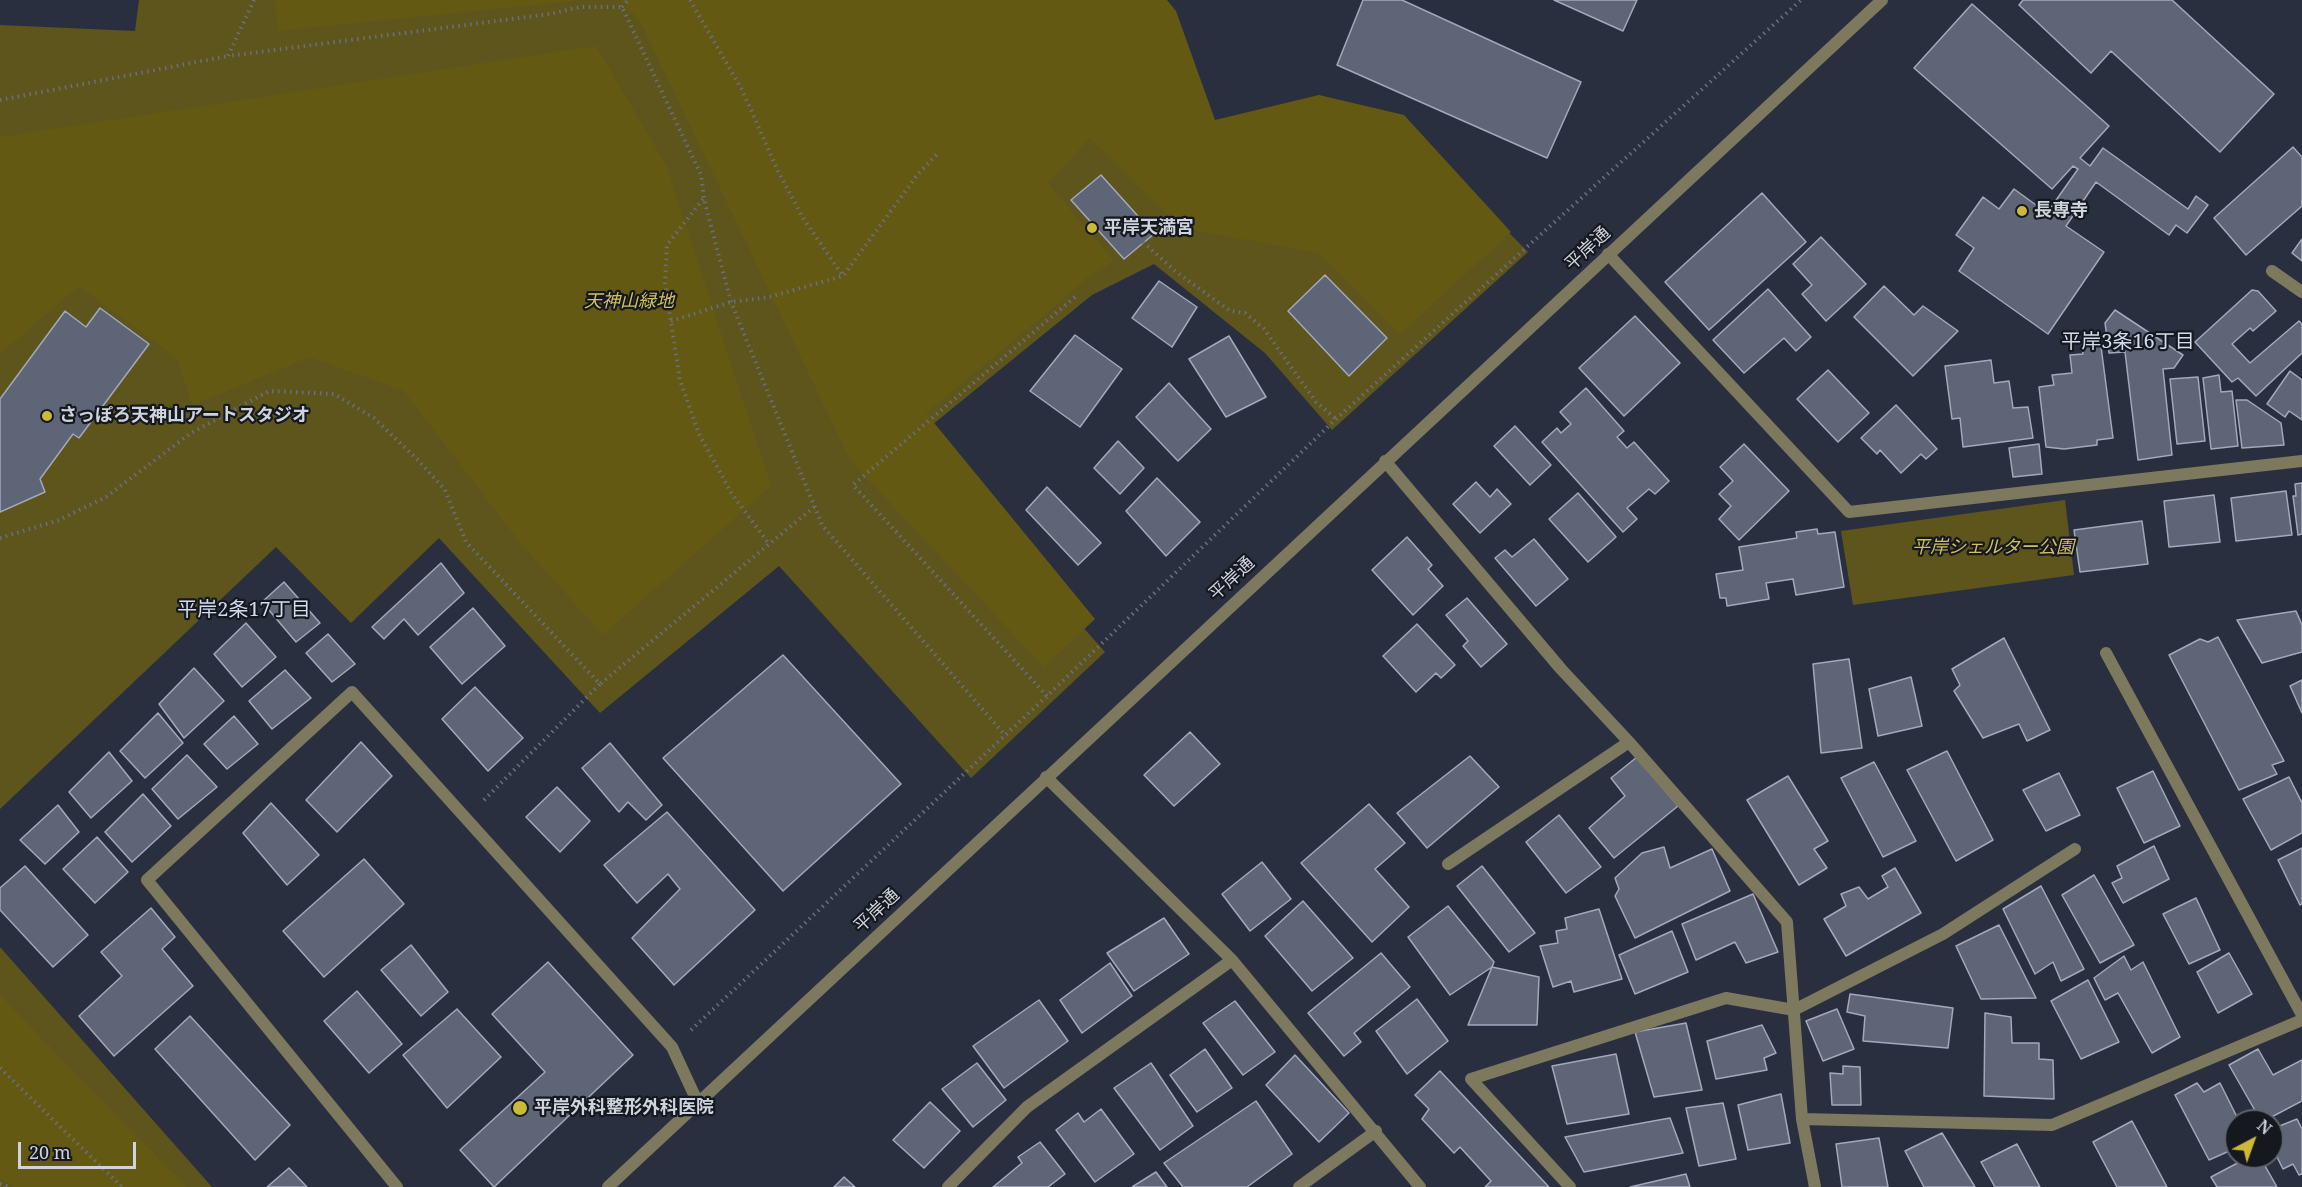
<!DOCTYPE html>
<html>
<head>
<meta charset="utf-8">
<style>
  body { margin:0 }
  #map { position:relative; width:2302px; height:1187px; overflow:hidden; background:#2a2f3f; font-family:"Noto Serif",serif }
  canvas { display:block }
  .north { position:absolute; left:2224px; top:1109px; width:60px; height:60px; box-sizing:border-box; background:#15181f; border:2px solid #5f636b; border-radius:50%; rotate:41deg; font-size:16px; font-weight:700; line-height:24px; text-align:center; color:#cfd3dd }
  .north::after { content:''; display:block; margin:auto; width:21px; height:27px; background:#cdb938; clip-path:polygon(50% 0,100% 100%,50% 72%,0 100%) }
  .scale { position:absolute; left:18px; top:1142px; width:118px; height:27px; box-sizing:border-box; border:3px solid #cfd3dd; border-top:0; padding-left:8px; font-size:18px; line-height:21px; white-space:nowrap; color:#cfd3dd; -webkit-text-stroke:4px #15181f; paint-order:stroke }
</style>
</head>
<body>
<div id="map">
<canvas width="2302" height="1187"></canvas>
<div class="north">N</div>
<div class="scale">20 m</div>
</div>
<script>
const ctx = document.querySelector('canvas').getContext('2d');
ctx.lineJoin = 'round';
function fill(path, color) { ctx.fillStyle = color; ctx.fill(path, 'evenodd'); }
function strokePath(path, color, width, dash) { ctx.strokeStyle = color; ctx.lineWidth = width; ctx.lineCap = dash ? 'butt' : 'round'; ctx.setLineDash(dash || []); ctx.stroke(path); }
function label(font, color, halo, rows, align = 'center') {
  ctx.font = font + ' "Noto Serif","Noto Sans JP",serif'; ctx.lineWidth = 4.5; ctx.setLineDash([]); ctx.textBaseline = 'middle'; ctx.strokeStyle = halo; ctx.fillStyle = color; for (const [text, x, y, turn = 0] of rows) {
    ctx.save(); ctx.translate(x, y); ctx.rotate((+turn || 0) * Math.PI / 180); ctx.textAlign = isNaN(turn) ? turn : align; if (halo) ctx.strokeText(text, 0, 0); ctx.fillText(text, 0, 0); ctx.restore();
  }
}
const green = new Path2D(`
  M139,0H1153L1207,128L1404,126L1528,252L1332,430L1265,353L1154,264L1092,295L916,438L1105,652L971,778L779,566L600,713L439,538L351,623L276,547L0,809V25L135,31Z
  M2065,500L2074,575L1853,605L1841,531Z
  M0,947L212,1187H0Z`);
const forest = new Path2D(`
  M275,0H583L278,31Z
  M620,0H1167L1176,11L1215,120L1319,95L1404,115L1511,232L1400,334L1319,253L1181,228L1090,138L1048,183L1114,261L1086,278L1073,291L926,413L1095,619L1044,667L850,460L640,21Z
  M596,46L666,165L771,486L603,635L522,545L404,391L310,357L193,405L176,358L79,286L0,354V137Z
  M0,995L186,1187H14L0,1177Z`);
const building = new Path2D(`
  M1363,0H1402L1581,82L1547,158L1337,65Z
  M1554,0H1637L1623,31Z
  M2023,0H2172L2274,94L2220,152L2111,51L2091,73L2019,5Z
  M1972,4L2109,126L2080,158L2090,166L2103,148L2188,209L2196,196L2208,205L2187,233L2176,225L2169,235L2096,182L2066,226L2104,252L2048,334L1959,271L1974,248L1956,235L1983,197L1999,209L2014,189L2047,213L2078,169L2073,166L2052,189L1914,68Z
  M2293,147L2302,157V206L2246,255L2214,218Z
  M1101,175L1154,234L1124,259L1071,200Z
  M1762,193L1806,242L1709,330L1665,282Z
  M1821,237L1866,284L1826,321L1802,294L1812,285L1793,264Z
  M2302,239V261L2292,253Z
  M1325,275L1387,338L1349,376L1288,311Z
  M1159,281L1197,307L1172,347L1132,318Z
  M1884,286L1914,315L1923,306L1958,331L1913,376L1854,317Z
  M1768,289L1811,337L1796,351L1784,338L1744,373L1713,340Z
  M2252,290L2258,291L2276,311L2253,331L2250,328L2232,344L2250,363L2299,321L2302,324V353L2256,396L2238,378L2232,382L2195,342Z
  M100,308L149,344L79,438L73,434L40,479L45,492L0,512V399L65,311L86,327Z
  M2115,310L2183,355L2174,368L2163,369L2172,455L2138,460L2125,352L2109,353L2105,323Z
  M1635,316L1680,363L1624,416L1579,368Z
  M1075,335L1122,369L1080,427L1030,391Z
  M1229,336L1266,397L1226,417L1189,359Z
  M2100,339L2113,438L2097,440V445L2064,449L2046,447L2039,387L2054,385L2052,375L2072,373L2070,355L2083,354L2081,341Z
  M1991,360L1994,383L2009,381L2013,408L2028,407L2033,438L1963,447L1960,418L1952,419L1945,366Z
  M1828,370L1869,413L1838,442L1797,399Z
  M2290,371L2302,380V420L2289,411L2285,417L2267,404Z
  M2219,375L2221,392L2232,391L2238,446L2211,449L2203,378Z
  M2198,377L2205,441L2177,444L2170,379Z
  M1169,383L1211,429L1178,461L1136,417Z
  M1586,388L1624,431L1617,437L1627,448L1634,442L1669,481L1655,494L1649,489L1627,508L1637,519L1623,532L1542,442L1557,428L1561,433L1571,424L1560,412Z
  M2236,400H2247L2281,423L2284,445L2242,448Z
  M1896,405L1937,449L1926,459L1921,454L1901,473L1880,450L1877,454L1861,438Z
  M1515,426L1551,465L1530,485L1494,446Z
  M1118,441L1144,468L1120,494L1094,468Z
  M1744,444L1789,491L1739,540L1719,519L1731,506L1719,494L1733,481L1720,467Z
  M2039,444L2042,474L2013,477L2009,448Z
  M1157,478L1200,522L1166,556L1126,511Z
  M1476,482L1490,497L1497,489L1511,504L1480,533L1453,504Z
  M2302,483V534L2298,535L2293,496H2296L2295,484Z
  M1047,487L1101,543L1078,565L1026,510Z
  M2286,491L2292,535L2236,541L2231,498Z
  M1578,493L1616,537L1588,562L1549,519Z
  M2214,495L2220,542L2169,547L2164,501Z
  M2142,521L2148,564L2080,572L2074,530Z
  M1817,529L1818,534L1835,532L1844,587L1796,595L1793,579L1766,583L1769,599L1727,606L1726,598H1720L1716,574L1743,570L1739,547L1797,538L1796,532Z
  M1407,537L1432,565L1428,569L1443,586L1413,615L1372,570Z
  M1534,539L1568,579L1536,606L1495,558L1505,550L1512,557Z
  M441,563L464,593L418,635L404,619L384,639L372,627Z
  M284,582L320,623L296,642L262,602Z
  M1467,598L1507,644L1481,667L1463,646L1468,641L1446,615Z
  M473,608L505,646L462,684L430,647Z
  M2296,611L2302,625V652L2262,663L2237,620Z
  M246,623L276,657L242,687L214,654Z
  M1417,624L1455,665L1441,678L1436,673L1416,692L1383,656Z
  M328,634L355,664L332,682L306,653Z
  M2218,637L2284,761L2272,765L2277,774L2239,790L2169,655L2200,639L2208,642Z
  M2004,638L2050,730L2027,741L2019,724L1983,738L1954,691L1960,685L1952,669Z
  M783,655L901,784L783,891L663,758Z
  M1849,659L1862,748L1821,753L1813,664Z
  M194,668L224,701L184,738L159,704Z
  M285,670L311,698L272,729L249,701Z
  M1911,677L1922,726L1878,736L1869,689Z
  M2302,680V713L2290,686Z
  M475,687L523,738L488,771L442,719Z
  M158,713L183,743L145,778L120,751Z
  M234,716L258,744L227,769L204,744Z
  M1190,732L1220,764L1174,806L1144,775Z
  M361,742L392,776L337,832L306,800Z
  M610,743L662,805L646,820L628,802L619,812L582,768Z
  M1947,751L1993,840L1956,861L1907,770Z
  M109,752L132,781L91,818L69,792Z
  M187,755L217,787L178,819L152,789Z
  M1470,756L1499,787L1427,848L1397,813Z
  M1637,757L1678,806L1614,858L1589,828L1625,796L1611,778Z
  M1874,762L1916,841L1883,857L1841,778Z
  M2153,771L2180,826L2144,843L2117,788Z
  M2059,773L2080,815L2046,831L2023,790Z
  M1788,776L1828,841L1814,849L1827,868L1799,885L1747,800Z
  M2289,777L2302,803V833L2271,850L2243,799Z
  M557,787L590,821L560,852L526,817Z
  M143,794L171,826L132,862L105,832Z
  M271,803L319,855L287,885L243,833Z
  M1369,804L1405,843L1375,869L1409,907L1372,942L1301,863Z
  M58,805L79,832L45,864L20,840Z
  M667,812L755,910L674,985L632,938L680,889L668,874L637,903L604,865Z
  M1559,815L1601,867L1566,893L1526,842Z
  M97,837L128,872L95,903L63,869Z
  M2154,846L2169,879L2123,903L2112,883L2122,878L2117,866Z
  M1664,847L1670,868L1712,849L1730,891L1635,938L1615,896L1619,889L1615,878L1642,853Z
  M2302,848V904L2300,905L2278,860Z
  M364,859L404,904L324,977L283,931Z
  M1262,862L1291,899L1250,931L1222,894Z
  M25,866L88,935L53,967L0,910V888Z
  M1482,866L1535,933L1509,952L1457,886Z
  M1895,868L1921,913L1846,956L1824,919L1846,906L1841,894L1859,887L1868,899L1888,887L1882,876Z
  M2094,875L2134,945L2100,963L2062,895Z
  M2041,886L2084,969L2061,981L2053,962L2035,974L2003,909Z
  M1753,894L1778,952L1746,963L1735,942L1696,960L1682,924Z
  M2196,898L2220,950L2189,964L2163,914Z
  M1303,901L1353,958L1312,991L1265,936Z
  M1448,906L1494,962L1492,967L1450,995L1408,937Z
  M151,908L175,937L162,949L193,986L114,1056L79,1016L122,976L101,952Z
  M1599,909L1622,979L1574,992L1571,981L1553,987L1540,946L1558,943L1556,931L1567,929L1565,918Z
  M1164,918L1189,954L1134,991L1107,953Z
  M1999,925L2036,998L1981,999L1956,946Z
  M1672,931L1688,972L1635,994L1619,955Z
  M411,945L448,992L421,1016L381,970Z
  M1381,953L1410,987L1354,1033L1361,1042L1344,1056L1308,1013Z
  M2229,953L2252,994L2218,1013L2197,972Z
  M2124,956L2131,970L2143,962L2180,1037L2152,1053L2118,993L2105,1000L2094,978Z
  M548,962L633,1055L494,1187L460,1150L545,1072L492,1014Z
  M1110,963L1132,996L1082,1033L1060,1000Z
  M1492,967L1539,977L1537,1025H1468Z
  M2088,980L2119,1042L2081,1059L2051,1001Z
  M357,991L402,1044L369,1073L324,1021Z
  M1850,994L1953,1008L1948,1048L1863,1041L1865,1016L1847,1012Z
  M1417,999L1448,1041L1407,1074L1376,1031Z
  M1039,1000L1068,1041L1004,1088L973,1046Z
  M1235,1001L1275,1052L1243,1075L1203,1023Z
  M457,1009L501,1057L447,1108L403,1055Z
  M1837,1009L1854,1049L1823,1061L1806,1021Z
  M1985,1013L2011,1017L2012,1043H2039V1059L2053,1060L2054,1099L1984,1096Z
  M190,1016L290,1125L255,1160L155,1049Z
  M1686,1023L1702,1090L1654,1097L1635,1032Z
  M1762,1025L1776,1053L1764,1058L1767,1070L1716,1079L1707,1041Z
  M1205,1049L1232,1088L1197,1112L1170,1075Z
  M2258,1049L2273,1075L2302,1060V1101L2264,1121H2261L2229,1065Z
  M1616,1054L1629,1114L1567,1124L1552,1066Z
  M1295,1055L1349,1113L1319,1142L1266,1085Z
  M977,1063L1006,1100L973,1127L942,1089Z
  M1151,1063L1193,1126L1160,1150L1114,1088Z
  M1843,1066L1860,1067L1861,1105H1832L1830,1073L1843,1074Z
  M1440,1071L1549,1187H1485L1491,1181L1460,1147L1454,1153L1422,1119L1429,1109L1415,1095Z
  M2197,1083L2204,1092L2220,1083L2239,1121H2236V1148L2209,1160L2175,1095Z
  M1781,1094L1790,1143L1748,1150L1738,1105Z
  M1256,1101L1292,1154L1247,1187H1183L1164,1163Z
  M930,1102L960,1131L924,1168L893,1140Z
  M1723,1103L1736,1159L1699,1166L1686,1108Z
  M1101,1109L1134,1154L1095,1182L1056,1130L1078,1113L1084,1122Z
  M1670,1118L1683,1153L1584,1172L1565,1137Z
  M2297,1119L2302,1129V1174L2299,1175L2293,1164L2283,1169L2272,1147V1129Z
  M2132,1121L2167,1187H2117L2093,1142Z
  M1942,1133L1975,1187H1924L1905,1151Z
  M1879,1138L1888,1187H1842L1836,1144Z
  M1040,1142L1065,1174L1048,1187H993L1022,1163L1018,1157Z
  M2017,1144L2040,1187H1995L1981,1162Z
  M2249,1157H2260L2277,1187H2217L2211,1177Z
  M289,1168L307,1187H267Z
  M1156,1172L1167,1187H1132Z
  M1686,1174L1690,1187H1630Z
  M844,1177L855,1187H834Z`);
const path = new Path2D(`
  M254,0L228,56L550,14L580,7H622L701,175L704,199L731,302L822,525L1005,735
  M690,0L742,90L778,171L803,218L843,276
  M622,7L628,0
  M0,100L228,56
  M703,199L667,245L665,283L680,380L699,434L732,494L769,544
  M1143,242L1175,271L1230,311L1245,313L1264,329L1316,402L1336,419
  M671,321L731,302L769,297L843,276L918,174L939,152
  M0,538L59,520L106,497L191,433L269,391L334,394L374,418L418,460L445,490L466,542L600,684L814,507
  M1047,696L853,485L1075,297
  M484,800L600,684
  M691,1030L1047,696L1336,419L1801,0
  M0,1068L122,1187
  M0,1184L9,1187`);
const minor = new Path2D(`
  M1608,254L1849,512L2302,461
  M2272,271L2302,292
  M1385,461L1561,669L1629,742L1787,922L1802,1119L1815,1187
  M2106,653L2302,1015
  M1046,777L1232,960L1420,1187
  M1448,864L1629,742
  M1802,1119L2052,1125L2302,1020
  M397,1187L147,880L352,692L672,1047L698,1103
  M948,1187L1027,1107L1232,960
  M1299,1187L1376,1131
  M1570,1187L1471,1079L1726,998L1794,1010L1943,934L2075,849`);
const tertiary = new Path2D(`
  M608,1187L1882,0`);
const markers = [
  [2022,211,6,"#cdb938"],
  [1092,228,6,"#cdb938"],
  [47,416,6,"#cdb938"],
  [520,1108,8,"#cdb938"]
];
const poiNames = [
  ["長専寺",2034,211],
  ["平岸天満宮",1104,228],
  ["さっぽろ天神山アートスタジオ",59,416],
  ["平岸外科整形外科医院",534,1108]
];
const streetNames = [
  ["平岸通",1588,249,-43],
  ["平岸通",1232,579,-43],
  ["平岸通",877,911,-43]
];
const parkNames = [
  ["天神山緑地",629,302],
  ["平岸シェルター公園",1993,548]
];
const neighbourhoodNames = [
  ["平岸3条16丁目",2128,342],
  ["平岸2条17丁目",244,610]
];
fill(green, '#5e551c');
fill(forest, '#645913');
fill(building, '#5e6577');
strokePath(building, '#a2a9bd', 1.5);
strokePath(path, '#6a6f7d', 4, [1.5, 4.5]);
strokePath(minor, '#7d795f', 12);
strokePath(tertiary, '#7d795f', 12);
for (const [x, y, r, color] of markers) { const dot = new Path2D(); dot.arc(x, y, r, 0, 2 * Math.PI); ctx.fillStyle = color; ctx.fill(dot); strokePath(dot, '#15181f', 2); }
label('bold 18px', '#cfd3dd', '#15181f', poiNames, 'left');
label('18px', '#cfd3dd', '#15181f', streetNames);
label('italic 18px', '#d0c061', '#15181f', parkNames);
label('20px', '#d2daef', '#15181f', neighbourhoodNames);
</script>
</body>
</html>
